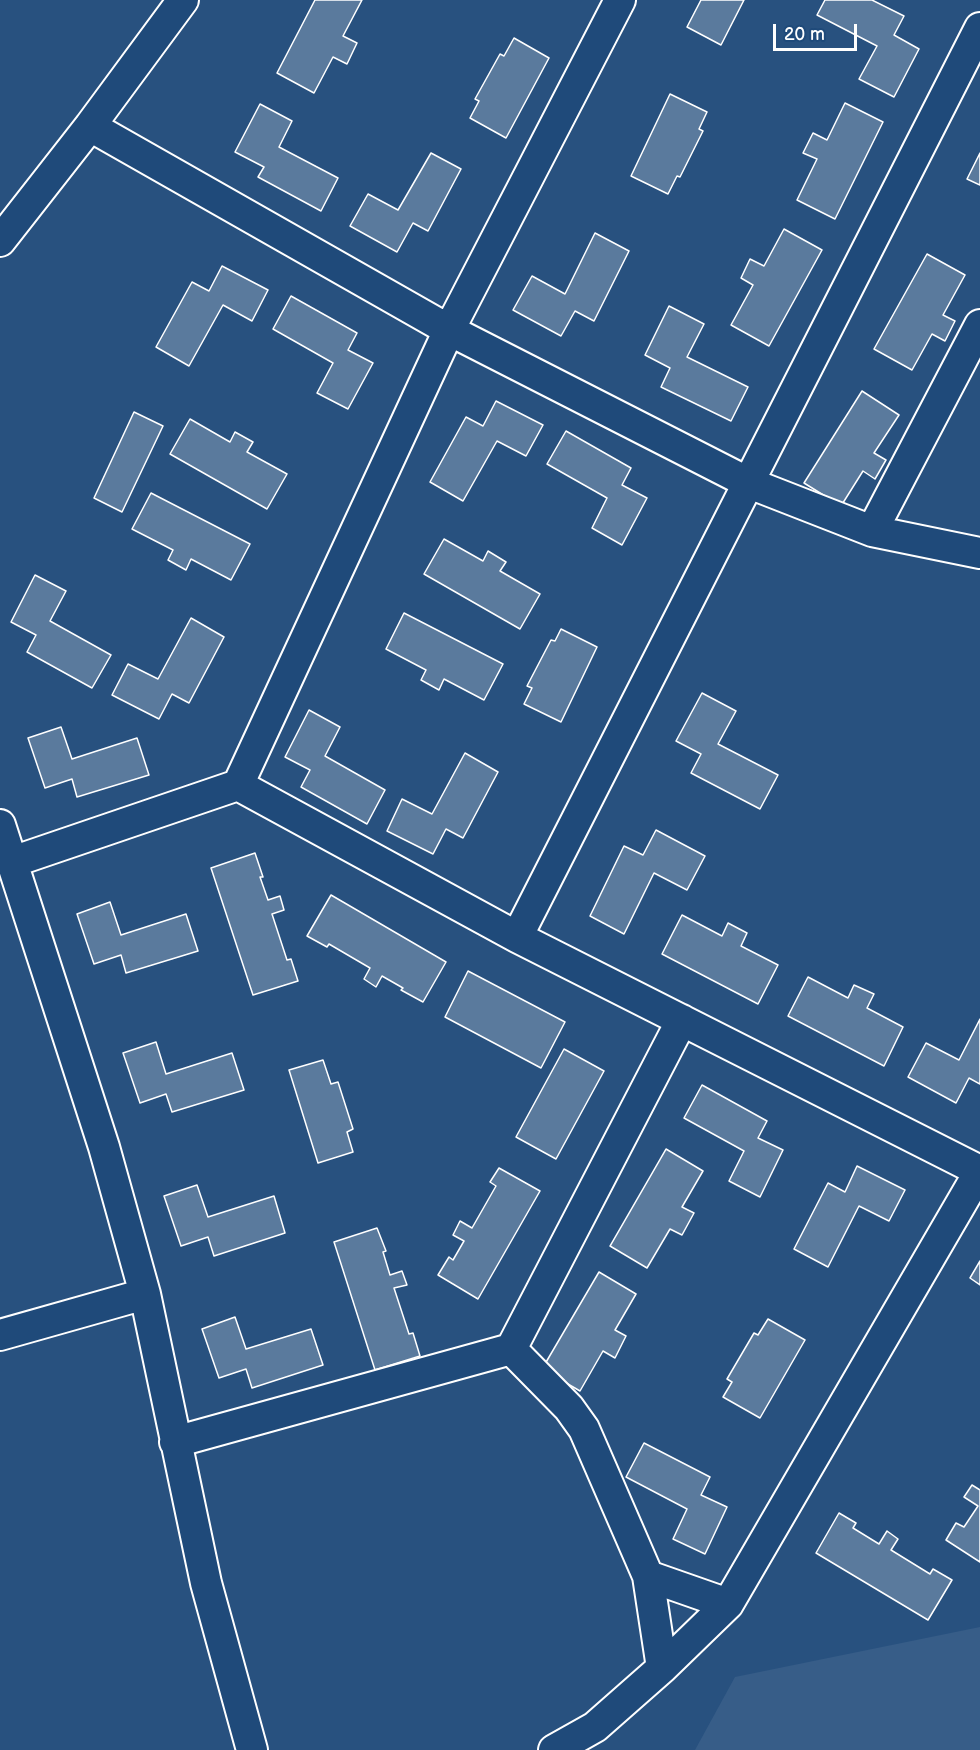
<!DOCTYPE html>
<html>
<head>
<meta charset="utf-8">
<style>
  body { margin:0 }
  #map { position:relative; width:980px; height:1750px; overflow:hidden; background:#28517f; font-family:"Balsamiq Sans",sans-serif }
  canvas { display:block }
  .scale { position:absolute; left:773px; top:24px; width:84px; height:27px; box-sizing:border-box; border:3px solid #fff; border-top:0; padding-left:8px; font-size:18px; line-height:21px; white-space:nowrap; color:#fff; -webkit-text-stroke:4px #1f4a7a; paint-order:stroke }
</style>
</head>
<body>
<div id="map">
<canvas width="980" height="1750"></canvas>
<div class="scale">20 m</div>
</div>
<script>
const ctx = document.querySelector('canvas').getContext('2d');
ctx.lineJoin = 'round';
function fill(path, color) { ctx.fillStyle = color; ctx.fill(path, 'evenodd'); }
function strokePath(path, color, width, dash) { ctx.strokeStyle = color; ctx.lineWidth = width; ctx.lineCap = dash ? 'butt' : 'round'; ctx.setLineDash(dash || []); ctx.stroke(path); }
const built = new Path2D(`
  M980,1627V1750H695L735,1677Z`);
const building = new Path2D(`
  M315,0H362L343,36L357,43L347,64L333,57L314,93L277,73Z
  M701,0H744L721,45L687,27Z
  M825,0H872L904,16L894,35L919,49L894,97L859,79L877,46L817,15Z
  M514,38L549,58L506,138L470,118L479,101L475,99L500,54L504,56Z
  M670,94L707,112L699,129L703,131L680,177L677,176L668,194L631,176Z
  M845,103L883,122L835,219L797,200L817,159L803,153L813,133L827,140Z
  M260,104L292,121L279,147L338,178L321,211L258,177L264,167L235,152Z
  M431,153L461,169L428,231L413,223L397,252L350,226L368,194L398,210Z
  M980,153V185L967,179Z
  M784,229L822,250L769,346L731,325L753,285L741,278L750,259L764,266Z
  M595,233L629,251L594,321L575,311L561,336L513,310L532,276L565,294Z
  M927,254L965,275L943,315L955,321L945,341L932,334L912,370L874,349Z
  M222,266L268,290L252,321L223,305L189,366L156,347L192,282L209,291Z
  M291,296L357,333L348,350L373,363L348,409L317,393L333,363L273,329Z
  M669,306L704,324L687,357L748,387L731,421L661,387L670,368L645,355Z
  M862,391L899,415L874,453L886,460L875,479L863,471L841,506L804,483Z
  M496,401L543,425L526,456L497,441L463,501L430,482L466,417L483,426Z
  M134,412L163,426L122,512L94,498Z
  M190,419L230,442L235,432L253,442L247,452L287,474L267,509L170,454Z
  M566,431L631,468L622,485L647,498L622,545L592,528L607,498L547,464Z
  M151,493L250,544L231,580L191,559L186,570L168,560L173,550L132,529Z
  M444,539L483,561L488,551L506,562L500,571L540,594L520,629L424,574Z
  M35,575L66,591L50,621L111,655L92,688L27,652L36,635L11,622Z
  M404,613L503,664L484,700L444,679L439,690L421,680L426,670L386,649Z
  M191,618L224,637L189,703L172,694L159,719L112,695L128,664L158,679Z
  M561,629L597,647L561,722L524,704L532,688L527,686L551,640L555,641Z
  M702,693L736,711L718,744L778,775L760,809L691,773L701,754L676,741Z
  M309,710L340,727L325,756L385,790L367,824L301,787L310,770L285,757Z
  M61,727L72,759L137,738L149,775L77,797L72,779L45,788L28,738Z
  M465,753L498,772L463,838L446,829L433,854L387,831L402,799L432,814Z
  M656,830L705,856L687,890L654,873L624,934L590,916L624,846L643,855Z
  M255,853L263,877H260L268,900L280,896L284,910L272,914L287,960L291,959L298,981L253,995L211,868Z
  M331,895L446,962L423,1002L401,990L403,988L382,976L376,987L364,979L370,968L329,944L327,947L307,936Z
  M110,902L121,935L186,914L198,951L126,973L121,955L94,964L77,914Z
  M682,915L722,936L728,923L747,933L741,946L778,965L758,1004L662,954Z
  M468,971L565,1022L541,1068L445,1017Z
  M808,977L848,998L854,985L874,994L867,1008L903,1027L884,1066L788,1016Z
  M980,1019V1084L969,1078L956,1103L908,1077L926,1043L959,1060Z
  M156,1042L166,1074L232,1053L244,1090L172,1112L166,1094L140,1103L123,1053Z
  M564,1049L604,1071L556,1159L516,1137Z
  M323,1060L331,1084L338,1082L353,1129L347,1132L353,1152L318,1163L289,1070Z
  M702,1085L767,1121L758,1138L783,1150L760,1197L729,1181L744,1151L684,1118Z
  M666,1149L703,1171L682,1207L694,1213L682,1235L670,1229L647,1268L610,1246Z
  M857,1166L905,1190L889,1221L859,1206L828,1267L794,1249L828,1183L845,1192Z
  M499,1168L540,1191L478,1299L438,1275L449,1257L453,1260L464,1241L453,1235L460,1221L472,1228L496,1186L490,1182Z
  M197,1185L208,1217L274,1196L285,1233L214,1256L208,1237L181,1246L164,1196Z
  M377,1228L386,1251L383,1252L390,1275L402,1271L407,1285L394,1288L409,1334L413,1333L420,1356L375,1370L334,1242Z
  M980,1261V1285L970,1278Z
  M599,1272L636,1294L615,1330L626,1336L615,1358L603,1351L580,1391L542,1369Z
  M235,1317L246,1349L311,1329L323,1365L252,1388L246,1369L219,1378L202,1329Z
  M768,1319L805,1340L760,1418L723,1397L732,1382L727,1379L754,1333L758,1335Z
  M644,1443L710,1477L701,1495L727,1507L705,1554L673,1539L687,1509L626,1477Z
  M972,1485L980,1490V1562L946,1540L956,1523L964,1527L978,1506L964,1497Z
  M839,1513L856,1523L853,1528L879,1544L887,1531L898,1539L891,1550L930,1574L933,1569L952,1580L928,1620L816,1553Z`);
const street = new Path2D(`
  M90,126L449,330L749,483L872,531L980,553
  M0,241L90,126L183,0
  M872,531L980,325
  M238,785L449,330L620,0
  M0,825L104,1147L145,1294L206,1583L252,1750
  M12,862L238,785L517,937L980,1171L728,1604L662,1668L595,1727L554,1750
  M517,937L980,28
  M0,1335L145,1294
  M511,1349L569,1408L584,1429L648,1576L662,1668
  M175,1442L511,1349L682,1020
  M648,1576L728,1604`);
fill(built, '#375d88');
fill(building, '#5a7a9d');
strokePath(building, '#fff', 1.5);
strokePath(street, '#fff', 34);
strokePath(street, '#1f4a7a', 30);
</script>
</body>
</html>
